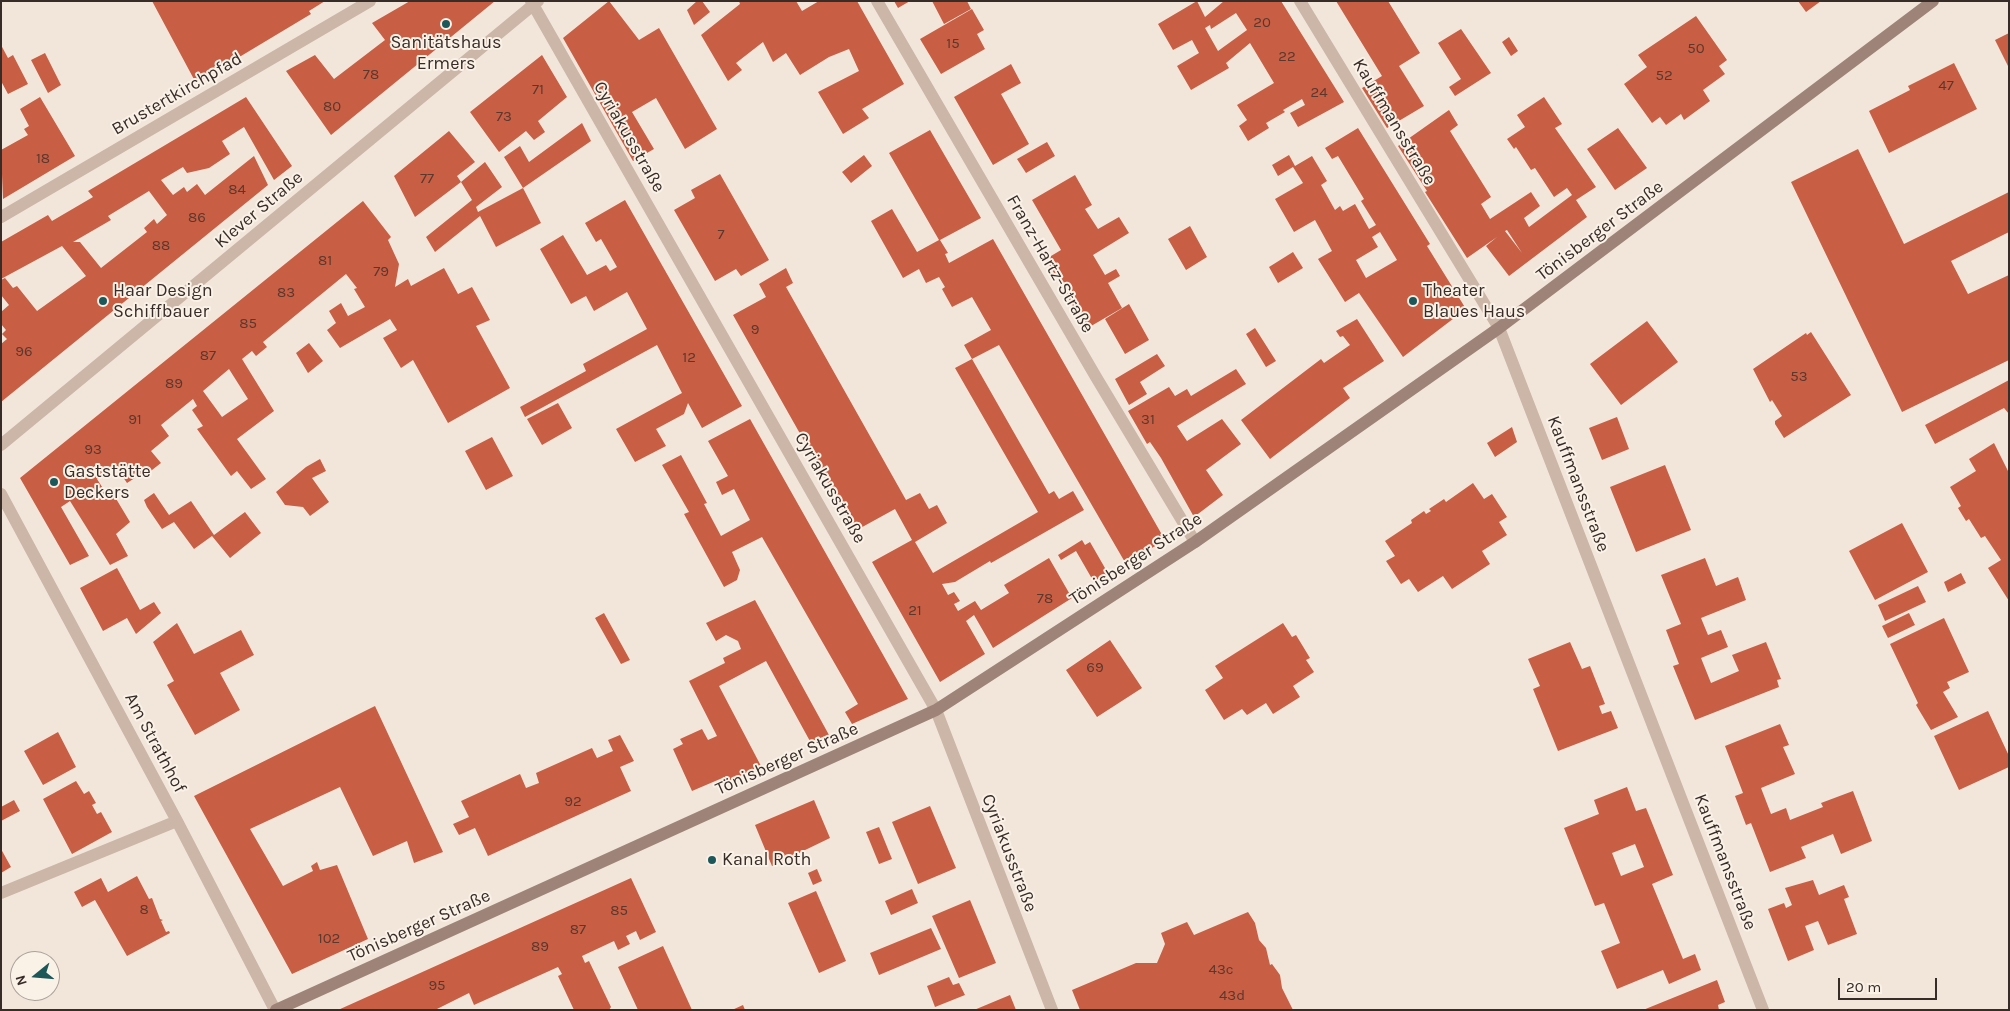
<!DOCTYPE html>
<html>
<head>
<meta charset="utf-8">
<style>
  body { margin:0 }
  #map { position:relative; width:2010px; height:1011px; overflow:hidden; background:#f2e6db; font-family:Karla,sans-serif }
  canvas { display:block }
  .frame { position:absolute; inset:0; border:2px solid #372c27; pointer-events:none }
  .north { position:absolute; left:10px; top:951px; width:50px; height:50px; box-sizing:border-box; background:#faf1e7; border:1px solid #aca29a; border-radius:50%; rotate:253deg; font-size:14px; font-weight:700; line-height:20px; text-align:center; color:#372c27 }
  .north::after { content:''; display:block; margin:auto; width:18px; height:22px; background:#1c5759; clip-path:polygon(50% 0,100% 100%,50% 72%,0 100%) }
  .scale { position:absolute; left:1838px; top:978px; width:99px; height:22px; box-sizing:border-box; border:2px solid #372c27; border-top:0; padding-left:6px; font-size:15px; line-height:18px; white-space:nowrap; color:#372c27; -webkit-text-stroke:4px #faf1e7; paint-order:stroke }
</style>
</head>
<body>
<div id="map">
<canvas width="2010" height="1011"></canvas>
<div class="frame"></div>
<div class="north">N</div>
<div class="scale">20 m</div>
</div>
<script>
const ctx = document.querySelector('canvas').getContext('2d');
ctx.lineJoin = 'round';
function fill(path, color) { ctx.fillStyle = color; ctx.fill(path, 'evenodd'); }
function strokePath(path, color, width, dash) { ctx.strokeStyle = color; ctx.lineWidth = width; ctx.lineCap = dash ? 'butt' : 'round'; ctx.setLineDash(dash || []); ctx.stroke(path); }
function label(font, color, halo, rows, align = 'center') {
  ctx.font = font + ' Karla,sans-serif'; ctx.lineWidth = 4; ctx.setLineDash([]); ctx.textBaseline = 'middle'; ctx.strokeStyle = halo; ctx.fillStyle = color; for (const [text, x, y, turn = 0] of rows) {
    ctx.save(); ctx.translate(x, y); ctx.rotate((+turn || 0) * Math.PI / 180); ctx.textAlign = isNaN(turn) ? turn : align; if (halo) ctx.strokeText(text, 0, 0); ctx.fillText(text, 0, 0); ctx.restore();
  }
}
const building = new Path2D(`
  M152,1H325L309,11L311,14L196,83Z
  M410,1H495L331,135L286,71L315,55L334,79L385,40L372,23Z
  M609,1L639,40L659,28L717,129L685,149L656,98L632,112L654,149L633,161L563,38Z
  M697,1H702L710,12L694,25L687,10Z
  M739,1H796L802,11L819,1H857L904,84L862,109L869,118L843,134L818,92L859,71L849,49L829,57L800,75L786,53L773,62L763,42L736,63L742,70L728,81L701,35L740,4Z
  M894,1H910L898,8Z
  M932,1H967L971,9L944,24Z
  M1197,1L1205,17L1224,1H1281L1344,102L1298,127L1290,113L1305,105L1302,99L1283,110L1285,112L1266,123L1269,128L1248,141L1239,126L1247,120L1237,105L1274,83L1250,43L1226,63L1229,68L1191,90L1177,66L1199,53L1192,40L1173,50L1158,24ZM1236,13L1247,30L1218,51L1205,28L1210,25L1211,29Z
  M1336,1H1388L1420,53L1399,66L1424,106L1387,128L1362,88L1382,76Z
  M1798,1H1821L1806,12Z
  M972,9L984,30L977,34L985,49L941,74L920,39Z
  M1696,16L1727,60L1719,66L1725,74L1703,90L1710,101L1684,120L1681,114L1666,125L1660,117L1652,123L1624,84L1647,67L1638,55Z
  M1461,29L1491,73L1455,96L1449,87L1461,79L1438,43Z
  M2009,33V68L1995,40Z
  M1509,37L1518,51L1511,56L1502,42Z
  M1,45L8,58L13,55L28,84L8,94L1,81Z
  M45,53L61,85L48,93L31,60Z
  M542,55L567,97L538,121L545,132L534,140L526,131L499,152L470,112Z
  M1954,63L1977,109L1889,153L1869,111L1910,90L1908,86Z
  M1011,64L1021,83L1001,94L1029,144L993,165L954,97Z
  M40,97L75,156L3,199L1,150L28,135L24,129L29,126L20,109Z
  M246,97L292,166L274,180L244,127L222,141L230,154L209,168L187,173L183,167L161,180L173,195L184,187L187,192L197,184L205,195L254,156L268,185L1,402V344L7,339L2,334L6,330L1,324V312L9,305L1,295V280L5,278L13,288L17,286L37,311L86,276L62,246L1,279V242L48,215L52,221L93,197L88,191ZM149,191L167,215L157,224L154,219L144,228L147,232L101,268L80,242H73L111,220L108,216Z
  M1544,97L1562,124L1555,128L1596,187L1576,200L1587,217L1509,276L1486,246L1497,237L1467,258L1425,192L1427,191L1398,146L1449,110L1458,125L1450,131L1491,197L1481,204L1490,219L1531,192L1540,206L1524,218L1529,227L1572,195L1567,188L1554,197L1535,168L1531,170L1516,147L1514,149L1507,139L1525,127L1517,115ZM1507,230L1522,253L1505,231Z
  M582,123L591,141L523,188L504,157L520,146L529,162Z
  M1358,128L1430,244L1427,246L1466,309L1403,357L1359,293L1345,302L1318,259L1332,251L1315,220L1294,232L1275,199L1303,183L1293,167L1278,176L1272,165L1289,155L1295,166L1312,156L1327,181L1321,185L1335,210L1340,206L1343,211L1355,204L1369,229L1376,225L1361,201L1364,199L1338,156L1332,159L1325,148ZM1380,232L1397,260L1366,278L1356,260L1378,247L1372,237Z
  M1618,128L1647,168L1615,190L1587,149Z
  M930,130L981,218L940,240L948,253L945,254L949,263L993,239L1165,540L1126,564L999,345L972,359L964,345L991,330L972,297L952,307L942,289L945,287L939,277L926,283L919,269L903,278L871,221L892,209L917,252L939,240L889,153Z
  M449,131L475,162L457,176L461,182L415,217L394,176Z
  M1047,142L1055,156L1026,173L1017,159Z
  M1858,149L1904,244L2009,192V232L1951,261L1968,294L2009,275V360L1902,412L1791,182Z
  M864,155L872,166L851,183L842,172Z
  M485,162L502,187L476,207L478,212L523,188L541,223L496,247L480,216L435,252L426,237L472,200L461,182Z
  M720,174L769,260L741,276L736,269L715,281L674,210L695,198L691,190Z
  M1075,175L1092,205L1085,209L1098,229L1119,217L1129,233L1093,255L1105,275L1116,269L1120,276L1108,283L1122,308L1086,329L1046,259L1061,250L1032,200Z
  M625,200L742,406L702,428L688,403L684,414L656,429L666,446L635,462L616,429L682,393L657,345L525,417L520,407L586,371L583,364L647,329L627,292L594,311L586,296L571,304L540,249L563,235L587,275L606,265L610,271L617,267L601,239L596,242L585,223Z
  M363,201L391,237L388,240L399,264L395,287L408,279L411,286L444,268L458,294L472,287L490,320L476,326L510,388L448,423L413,360L401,368L383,338L397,330L390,319L340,348L327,330L336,323L329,311L341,303L348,316L365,307L354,289L357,288L346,274L263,342L267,347L256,356L252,351L242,359L274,411L237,439L266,479L251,489L237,471L231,476L197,429L203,426L192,410L197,406L193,399L161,425L169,436L151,451L161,463L143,477L141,474L127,483L115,465L97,479L104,490L109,487L130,522L116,534L128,556L110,565L70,501L61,507L89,556L70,565L20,478ZM229,369L248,399L222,417L203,391Z
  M1190,226L1207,257L1186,270L1168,239Z
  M1293,252L1303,268L1278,283L1269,267Z
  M786,268L793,283L786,287L906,500L920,493L929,509L937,505L947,523L915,542L933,573L1038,512L955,368L972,359L1049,494L1054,491L1059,499L1073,491L1084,510L991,563L990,561L955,582L942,584L948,595L954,592L960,601L954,604L958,611L975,601L981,610L1009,593L1004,585L1049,558L1072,598L993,648L974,615L966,621L985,654L940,682L872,562L912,540L895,509L855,531L733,315L766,297L759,284Z
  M1129,304L1149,340L1125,354L1105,319Z
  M1357,319L1384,361L1343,388L1350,398L1270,459L1241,420L1321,359L1324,363L1350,345L1343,336L1340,337L1336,331Z
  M1647,321L1678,362L1621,405L1590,364Z
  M1255,328L1276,361L1266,367L1246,334Z
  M1811,332L1851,395L1784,438L1775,424V421L1782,416L1772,400L1770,402L1753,369L1806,333L1807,335Z
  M309,343L323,361L308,373L296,353Z
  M1157,354L1165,366L1140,382L1147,394L1129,405L1115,379Z
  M1236,369L1246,384L1177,426L1187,441L1222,419L1241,444L1206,470L1223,495L1194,517L1161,458L1150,442L1147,444L1128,411L1169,387L1175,396L1187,389L1191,396Z
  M2009,380V414L2004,408L1935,444L1925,425Z
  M558,403L572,428L542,445L527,419Z
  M1617,417L1629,449L1602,460L1589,428Z
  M750,419L908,699L852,724L845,712L858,704L762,537L732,552L740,570L737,580L724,587L684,514L689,512L662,465L681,455L707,503L704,504L721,536L750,520L734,489L722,495L716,482L728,476L708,441Z
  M1512,427L1517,442L1495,457L1487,443Z
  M492,437L513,476L486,490L465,451Z
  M1994,443L2009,473V601L1988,568L2001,560L1985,536L1981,538L1969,519L1966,521L1958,508L1961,506L1950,487L1976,471L1969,459Z
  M320,459L326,471L312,478L329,502L310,516L303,507L285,505L276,492L306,467Z
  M1665,465L1691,530L1636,552L1610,487Z
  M1473,483L1484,499L1492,494L1507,517L1499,522L1507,535L1482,551L1490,564L1452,589L1443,576L1418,592L1409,579L1401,584L1386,561L1395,556L1385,541L1412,523L1411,520L1424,511L1426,514L1431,511L1429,509L1444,499L1446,502Z
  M154,493L169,515L191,501L214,535L245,512L261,533L230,558L212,536L194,549L174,522L162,529L147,507L144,500Z
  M1902,523L1928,572L1875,600L1849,551Z
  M1082,540L1085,545L1090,542L1109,575L1095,584L1076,551L1061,560L1058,555Z
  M1705,558L1716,586L1738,577L1746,600L1701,618L1708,635L1721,630L1728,647L1701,658L1711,683L1739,671L1732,655L1766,642L1781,679L1777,680L1779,687L1695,720L1673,666L1679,664L1666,630L1681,624L1661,575Z
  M117,568L140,610L154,602L161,613L136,634L127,618L103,631L80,588Z
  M1961,573L1966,583L1948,592L1944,582Z
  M1918,586L1926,602L1885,621L1878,605Z
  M755,600L829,735L811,743L766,661L719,686L761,766L730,781L727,776L692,791L673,749L683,744L680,739L702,729L708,740L717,736L689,681L725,663L723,658L741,649L738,641L726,635L716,641L706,623Z
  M604,613L630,660L621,664L595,618Z
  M1909,613L1915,625L1888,638L1882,626Z
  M1944,618L1969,672L1947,682L1950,688L1943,692L1958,717L1931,730L1916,705L1918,703L1890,644Z
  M177,623L194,654L241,630L254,655L220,673L240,710L195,735L167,685L174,681L153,642Z
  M1283,623L1292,637L1296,635L1310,658L1306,660L1314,672L1293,686L1300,697L1273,714L1266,703L1247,715L1242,709L1224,720L1205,690L1223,678L1215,666Z
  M1110,640L1142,688L1097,717L1066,670Z
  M1570,642L1582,669L1590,666L1605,704L1599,706L1602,714L1611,711L1618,728L1558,751L1533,689L1540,686L1528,659Z
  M375,706L443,852L414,863L407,841L373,856L340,787L250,829L283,886L313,871L311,866L317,862L320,870L337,865L368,939L292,974L194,796Z
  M1988,711L2009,756V767L1959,790L1934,736Z
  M1780,724L1789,745L1783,747L1795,774L1761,788L1771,814L1786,808L1790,820L1823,807L1821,803L1853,791L1872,841L1841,854L1833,834L1801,847L1806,858L1770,872L1751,823L1746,825L1735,796L1743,793L1725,746Z
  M58,732L76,767L43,785L24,751Z
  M620,735L634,761L620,767L631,791L488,856L475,828L459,835L453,824L469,817L461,801L520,774L526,788L539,783L536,773L592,748L597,758L613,751L608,740Z
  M76,781L84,794L89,791L96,803L92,805L97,814L101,812L112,832L72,854L43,799Z
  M1627,787L1636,811L1646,808L1673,875L1652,884L1683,959L1695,954L1701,970L1669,984L1663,970L1617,989L1601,951L1620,943L1604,903L1595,906L1564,828L1599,814L1594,800ZM1635,844L1644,867L1621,876L1612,853Z
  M14,800L20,811L1,821V807Z
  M814,800L830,838L772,866L755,825Z
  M930,806L956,868L918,884L892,822Z
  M879,827L892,859L879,864L866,832Z
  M1,849L11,867L1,873Z
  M817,869L822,881L813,885L808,873Z
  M137,876L149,899L152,898L160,919L163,920L161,921L166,932L169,931L170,933L127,956L95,900L82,907L74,892L101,878L108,892Z
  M631,878L656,932L640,940L636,931L626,936L630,944L618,950L614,941L582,956L585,963L589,961L611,1007L609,1010H574L558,976L562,974L558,967L474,1005L469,993L435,1010H338Z
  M1813,880L1819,895L1844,885L1849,897L1844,899L1857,934L1828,945L1818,921L1805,926L1814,950L1788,961L1768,909L1784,903L1786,908L1792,905L1785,888Z
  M912,889L918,903L891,915L885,901Z
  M816,891L846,961L819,973L788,903Z
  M970,900L996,963L959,978L932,916Z
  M1248,912L1255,923L1259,940L1266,948L1270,965L1272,964L1280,975L1282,988L1293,1010H1080L1072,990L1136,963H1157L1165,944L1161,933L1187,922L1194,935Z
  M931,928L941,949L879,975L870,953Z
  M663,946L692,1010H638L618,967Z
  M949,977L953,985L959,983L965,995L935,1007L927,986Z
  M1717,980L1725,1002L1718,1005L1719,1010H1643Z
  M1010,995L1016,1010H974Z
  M743,1005L745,1010H732Z`);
const street = new Path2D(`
  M531,1L936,710L1052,1010
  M877,1L1096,377L1195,542
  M1300,1L1499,328L1763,1010
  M1,217L370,1
  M1,445L538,1
  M1,494L177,821L275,1010
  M1,893L177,821`);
const secondary = new Path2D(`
  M276,1010L936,710L1195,542L1499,328L1933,1`);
const markers = [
  [446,24,5,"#1c5759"],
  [103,301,5,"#1c5759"],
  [1413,301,5,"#1c5759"],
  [54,482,5,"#1c5759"],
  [712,860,5,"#1c5759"]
];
const numberNames = [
  ["20",1262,23],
  ["15",953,44],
  ["50",1696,49],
  ["22",1287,57],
  ["78",371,75],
  ["52",1664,76],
  ["47",1946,86],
  ["71",538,90],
  ["24",1319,93],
  ["80",332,107],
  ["73",504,117],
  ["18",43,159],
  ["77",427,179],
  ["84",237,190],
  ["86",197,218],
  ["7",721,235],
  ["88",161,246],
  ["81",325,261],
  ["79",381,272],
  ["83",286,293],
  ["85",248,324],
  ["9",755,330],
  ["96",24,352],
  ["87",208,356],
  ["12",689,358],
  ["53",1799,377],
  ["89",174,384],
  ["91",135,420],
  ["31",1148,420],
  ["93",93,450],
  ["78",1045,599],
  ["21",915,611],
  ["69",1095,668],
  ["92",573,802],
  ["8",144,910],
  ["85",619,911],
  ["87",578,930],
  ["102",329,939],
  ["89",540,947],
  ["43c",1221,970],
  ["95",437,986],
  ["43d",1232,996]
];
const poiNames = [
  ["Sanitätshaus",446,43,"center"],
  ["Ermers",446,64,"center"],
  ["Haar Design",113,291],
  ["Schiffbauer",113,312],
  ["Theater",1423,291],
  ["Blaues Haus",1423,312],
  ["Gaststätte",64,472],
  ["Deckers",64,493],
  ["Kanal Roth",722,860]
];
const streetNames = [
  ["Brustertkirchpfad",177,94,-30],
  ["Kauffmansstraße",1394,122,59],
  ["Cyriakusstraße",629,137,60],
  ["Klever Straße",259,210,-40],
  ["Tönisberger Straße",1600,231,-37],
  ["Franz-Hartz-Straße",1050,264,60],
  ["Kauffmansstraße",1578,484,69],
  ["Cyriakusstraße",830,488,60],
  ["Tönisberger Straße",1136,559,-33],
  ["Am Strathhof",155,743,62],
  ["Tönisberger Straße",787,759,-24],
  ["Cyriakusstraße",1009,853,69],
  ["Kauffmansstraße",1725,862,69],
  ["Tönisberger Straße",419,926,-24]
];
fill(building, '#c85e43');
strokePath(street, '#cbb6a7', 12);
strokePath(secondary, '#9e8478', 12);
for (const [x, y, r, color] of markers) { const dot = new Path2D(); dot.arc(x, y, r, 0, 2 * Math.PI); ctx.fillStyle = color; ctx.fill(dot); strokePath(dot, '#faf1e7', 2); }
label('15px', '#5b382e', null, numberNames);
label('18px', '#372c27', '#faf1e7', poiNames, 'left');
label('18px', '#372c27', '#faf1e7', streetNames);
</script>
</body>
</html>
